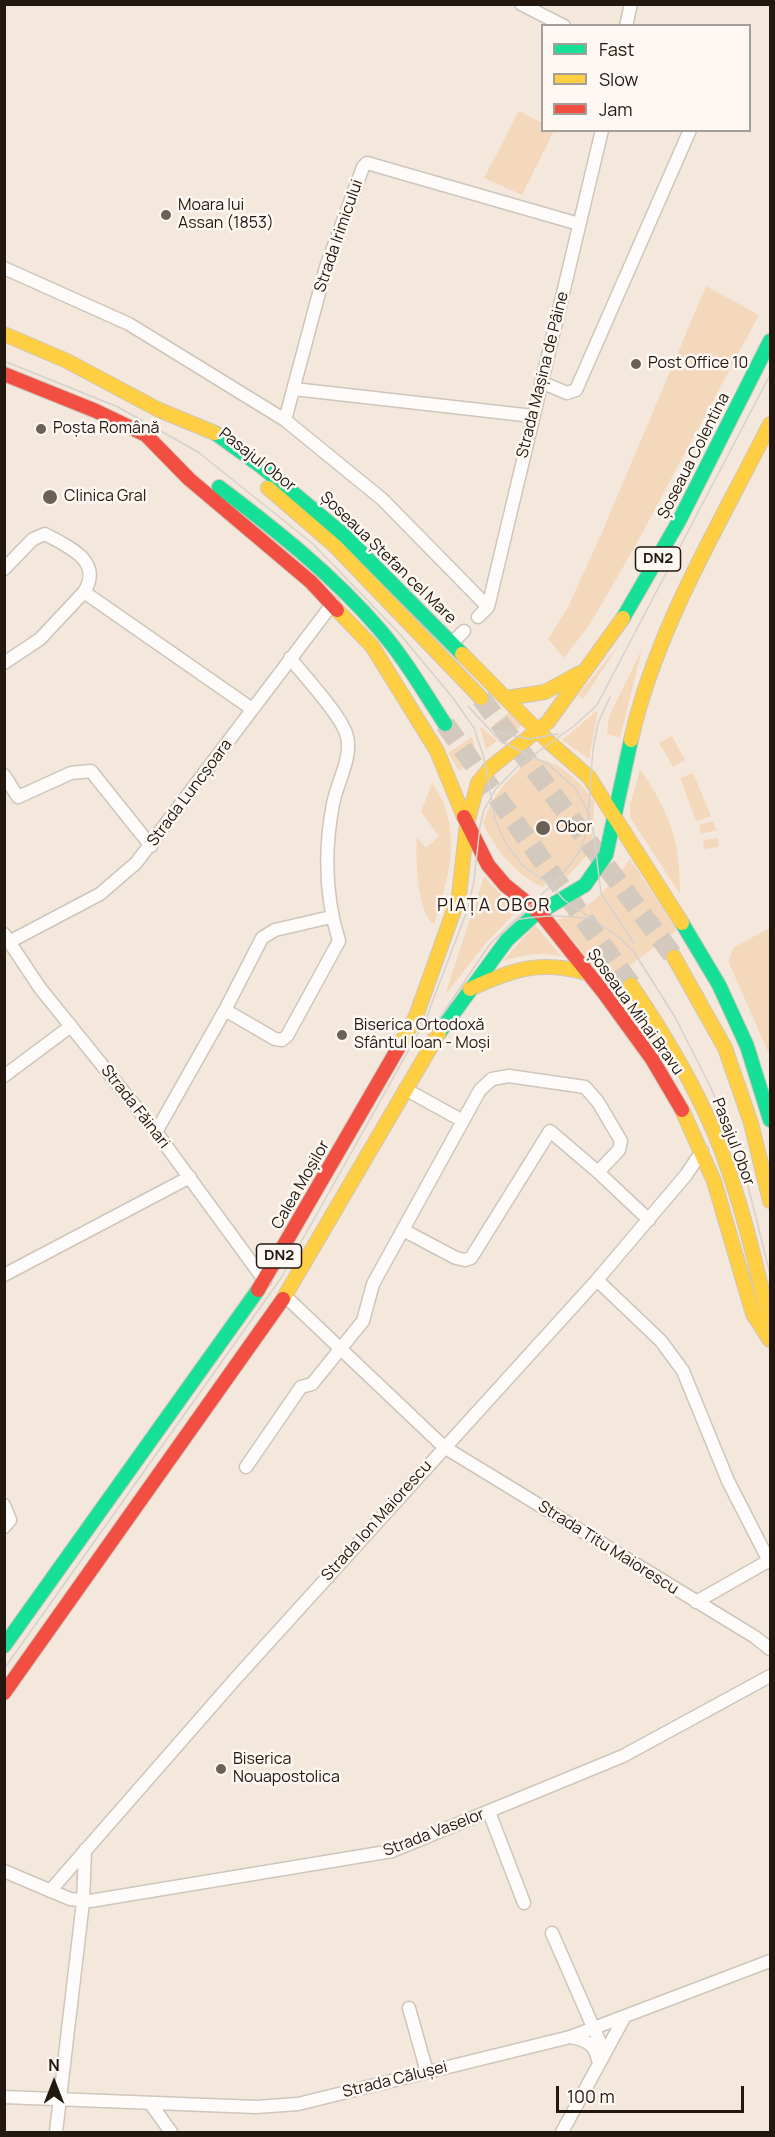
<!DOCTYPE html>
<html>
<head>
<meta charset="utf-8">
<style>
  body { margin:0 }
  #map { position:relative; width:775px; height:2137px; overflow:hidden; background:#f4e8dc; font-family:Manrope,sans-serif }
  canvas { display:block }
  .frame { position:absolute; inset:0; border:6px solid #22180f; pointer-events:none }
  .legend { position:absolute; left:541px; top:24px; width:210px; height:108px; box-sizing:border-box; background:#fef8f3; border:2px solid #a69e98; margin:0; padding:8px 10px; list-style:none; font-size:18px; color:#22180f }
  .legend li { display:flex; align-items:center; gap:12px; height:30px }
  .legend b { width:30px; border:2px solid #a69e98 }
  .north { position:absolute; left:24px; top:2053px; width:60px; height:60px; -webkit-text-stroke:4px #fef8f3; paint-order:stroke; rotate:0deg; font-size:16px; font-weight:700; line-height:24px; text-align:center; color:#22180f }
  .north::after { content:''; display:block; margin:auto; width:21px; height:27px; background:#22180f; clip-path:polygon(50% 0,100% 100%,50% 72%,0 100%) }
  .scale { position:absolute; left:556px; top:2086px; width:188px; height:27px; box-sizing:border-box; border:3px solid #22180f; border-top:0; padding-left:8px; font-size:18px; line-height:21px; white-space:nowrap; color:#22180f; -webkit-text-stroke:4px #fef8f3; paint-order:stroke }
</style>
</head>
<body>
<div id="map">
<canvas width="775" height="2137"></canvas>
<div class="frame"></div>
<ul class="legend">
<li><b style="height:8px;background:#16e098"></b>Fast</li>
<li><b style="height:8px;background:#ffcf43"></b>Slow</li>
<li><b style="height:8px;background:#f24e42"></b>Jam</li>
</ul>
<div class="north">N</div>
<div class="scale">100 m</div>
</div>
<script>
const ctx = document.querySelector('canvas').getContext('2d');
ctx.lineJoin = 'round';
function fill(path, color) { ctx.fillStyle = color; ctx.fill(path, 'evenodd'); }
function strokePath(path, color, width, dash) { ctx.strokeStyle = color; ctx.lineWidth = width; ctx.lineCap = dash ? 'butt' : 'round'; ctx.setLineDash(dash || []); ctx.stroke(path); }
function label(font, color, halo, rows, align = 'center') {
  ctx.font = font + ' Manrope,sans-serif'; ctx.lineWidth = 5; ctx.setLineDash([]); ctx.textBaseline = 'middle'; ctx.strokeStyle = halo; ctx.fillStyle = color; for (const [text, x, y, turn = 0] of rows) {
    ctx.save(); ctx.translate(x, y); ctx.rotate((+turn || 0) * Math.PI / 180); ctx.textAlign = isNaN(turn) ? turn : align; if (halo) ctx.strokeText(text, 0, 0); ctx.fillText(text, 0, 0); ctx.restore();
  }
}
const green = new Path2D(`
  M519,111L542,123V130L554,131L522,195L484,178Z
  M706,286L759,315L633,550L590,624L564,658L548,639L568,607L603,530Z
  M619,645L583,699L578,695Z
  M642,649L620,738L607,734L609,717Z
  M512,710L522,725L512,732L502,731L493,725Z
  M598,710L589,759L562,740Z
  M480,728H483L497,741L486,749Z
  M672,736L685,760L673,767L659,743Z
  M472,737C478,755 473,759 459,771L448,753Z
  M533,759C560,760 579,781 594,801L592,850L565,879L551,880L542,887C513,872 497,852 483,823C493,794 508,777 533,759Z
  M640,769C670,812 680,841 680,894L630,817V806Z
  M693,773L711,816L696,821L680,778Z
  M432,783C464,826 449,878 434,924C417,914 415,856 417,837L426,848L439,836L421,812Z
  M713,821L716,830L701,834L699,825Z
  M718,838L719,847L704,849L703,840Z
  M630,859L677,930L607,983L557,920C596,906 605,890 630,859Z
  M484,876L516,912L487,942L445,995Z
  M535,925L562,957C541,951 523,955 503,961Z
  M770,928V1056L728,961L734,947Z`);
const primaryTunnel = new Path2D(`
  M481,698L674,957
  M445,724L631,985`);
const street = new Path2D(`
  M521,4L564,26
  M626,26L631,4
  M4,268L129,324L285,420L382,499L488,607
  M541,382L567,393L576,390L690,130
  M294,389L533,416
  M285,420L326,267L363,167L367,163L579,224
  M4,569L33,539L45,534C67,546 104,561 84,592
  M478,617L488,607L602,130
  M452,643L464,631
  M4,663L40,639L84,592L252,709
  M4,775L18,797L71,773L91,771L151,846
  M4,934L40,988L156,1132L265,1281
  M9,942L100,894L136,863L333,603
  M225,1010L275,1039L282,1040L287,1036L339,941C325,896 324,851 333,804C337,782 354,755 346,733C338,712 305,677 290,658
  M4,1076L71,1026
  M405,1089L463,1121
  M156,1132L225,1010L262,938L275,930L331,917
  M403,1230L456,1258L465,1260L471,1258L550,1131L598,1172L649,1220
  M4,1275L190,1177
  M597,1280L661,1341L683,1371L728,1481L769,1561
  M285,1296L444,1447L755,1637L770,1649
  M246,1467L301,1387L312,1384L363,1321L373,1284L480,1090L492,1079L509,1076L585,1087L598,1102L621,1141L619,1150L598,1172
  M4,1505L10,1520L4,1527
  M696,1602L770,1560
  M489,1812L524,1903
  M4,1871L70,1899L90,1901L392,1851L623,1756L770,1676
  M50,1891L237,1677L597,1280L686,1175L702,1151
  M552,1933L604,2052
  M409,2008L427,2072
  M571,2037C586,2040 595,2044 598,2060
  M4,2097L256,2107L298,2104L570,2037L770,1961
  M150,2103L171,2132
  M56,2132L83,1902L85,1850
  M562,2132L624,2018`);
const fast = new Path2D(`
  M215,433L262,467L345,536L462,654
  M219,487C276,530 333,575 380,630C405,659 424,692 445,724
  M623,618L679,521L770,341
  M682,923L719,985L747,1046L770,1120
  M439,1033L507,940L532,917L585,885L606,855L631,740
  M4,1646L258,1290`);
const slow = new Path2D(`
  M4,334L67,361L159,410L215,433
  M268,488L334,545L481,698
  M337,610L372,646L437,751L464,817
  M462,654L550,743L589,777L682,923
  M506,698L545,692L580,673
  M631,740C656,628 719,526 770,424
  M674,957L725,1048L751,1123L770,1201
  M631,985C663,1032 692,1080 714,1132C740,1194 755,1260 770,1325
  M470,989C513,969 540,960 587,973
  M400,1045L416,1016L459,896L467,823L478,783L490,768L548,722L623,618
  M682,1110L714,1181L753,1314L770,1340
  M283,1299L439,1033`);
const jam = new Path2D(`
  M4,374L96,411L146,435L189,479L311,582L337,610
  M464,817L488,865L505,885L542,915L604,993L652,1059L682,1110
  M258,1290L400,1045
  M4,1693L283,1299`);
const tram = new Path2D(`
  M4,361L118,407L198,452L313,544L399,633L453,698L474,728L484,758L495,819L506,844L523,866L551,885L564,900L620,938L634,952L675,1017L711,1088L742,1162L770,1274
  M468,706L500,741L548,764L575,788L588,812L593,828L601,893L634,943
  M497,732L529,739L558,734
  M515,920C541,915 563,914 589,919
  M426,1038L490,944L562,875L580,851L587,831L593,749L598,723L610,697
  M4,1669L281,1278L425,1021L467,911L474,881L480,826L484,810L495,790L517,767L574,726L597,705L770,375`);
const markers = [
  [166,215,6,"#6c6157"],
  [636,364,6,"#6c6157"],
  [41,429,6,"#6c6157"],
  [50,497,8,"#6c6157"],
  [543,828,8,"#6c6157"],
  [342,1035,6,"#6c6157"],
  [221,1769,6,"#6c6157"]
];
const shields = [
  [658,559,45],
  [279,1256,45]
];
const shieldNames = [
  ["DN2",658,559],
  ["DN2",279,1256]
];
const poiNames = [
  ["Moara lui",178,206],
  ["Assan (1853)",178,224],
  ["Post Office 10",648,364],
  ["Poșta Română",53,429],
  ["Clinica Gral",64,497],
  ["Obor",556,828],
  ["Biserica Ortodoxă",354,1026],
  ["Sfântul Ioan - Moși",354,1044],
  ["Biserica",233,1760],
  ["Nouapostolica",233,1778]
];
const streetNames = [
  ["Strada Irimicului",339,236,-71],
  ["Strada Mașina de Pâine",543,375,-76],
  ["Șoseaua Colentina",694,456,-63],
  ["Pasajul Obor",257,460,38],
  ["Șoseaua Ștefan cel Mare",388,558,44],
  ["Strada Luncșoara",190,793,-53],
  ["Șoseaua Mihai Bravu",635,1012,54],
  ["Strada Făinari",135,1107,52],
  ["Pasajul Obor",733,1142,69],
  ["Calea Moșilor",301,1185,-60],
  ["Strada Ion Maiorescu",377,1521,-48],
  ["Strada Titu Maiorescu",608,1548,32],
  ["Strada Vaselor",434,1833,-21],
  ["Strada Călușei",395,2080,-14]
];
const neighbourhoodNames = [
  ["PIAȚA OBOR",494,906]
];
fill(green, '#f4d8bc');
strokePath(primaryTunnel, '#d4c9bd', 20, [20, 10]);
strokePath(street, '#cfc5ba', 15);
strokePath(fast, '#cfc5ba', 16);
strokePath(slow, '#cfc5ba', 16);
strokePath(jam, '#cfc5ba', 16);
strokePath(street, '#fdfcfa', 12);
strokePath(fast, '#16e098', 14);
strokePath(slow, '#ffcf43', 14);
strokePath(jam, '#f24e42', 14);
strokePath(tram, '#d5d1ce', 1.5);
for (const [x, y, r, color] of markers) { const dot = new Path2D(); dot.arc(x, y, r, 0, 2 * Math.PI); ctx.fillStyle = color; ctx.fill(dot); strokePath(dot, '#fef8f3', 2); }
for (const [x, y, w] of shields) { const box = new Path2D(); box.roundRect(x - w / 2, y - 12, w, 24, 4.5); ctx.fillStyle = '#fef8f3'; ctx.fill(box); strokePath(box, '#22180f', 1.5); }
label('bold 15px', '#22180f', null, shieldNames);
label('16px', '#22180f', '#fef8f3', poiNames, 'left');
label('16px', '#22180f', '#fef8f3', streetNames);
ctx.letterSpacing = '1.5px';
label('18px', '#22180f', '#fef8f3', neighbourhoodNames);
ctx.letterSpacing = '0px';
</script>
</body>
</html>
